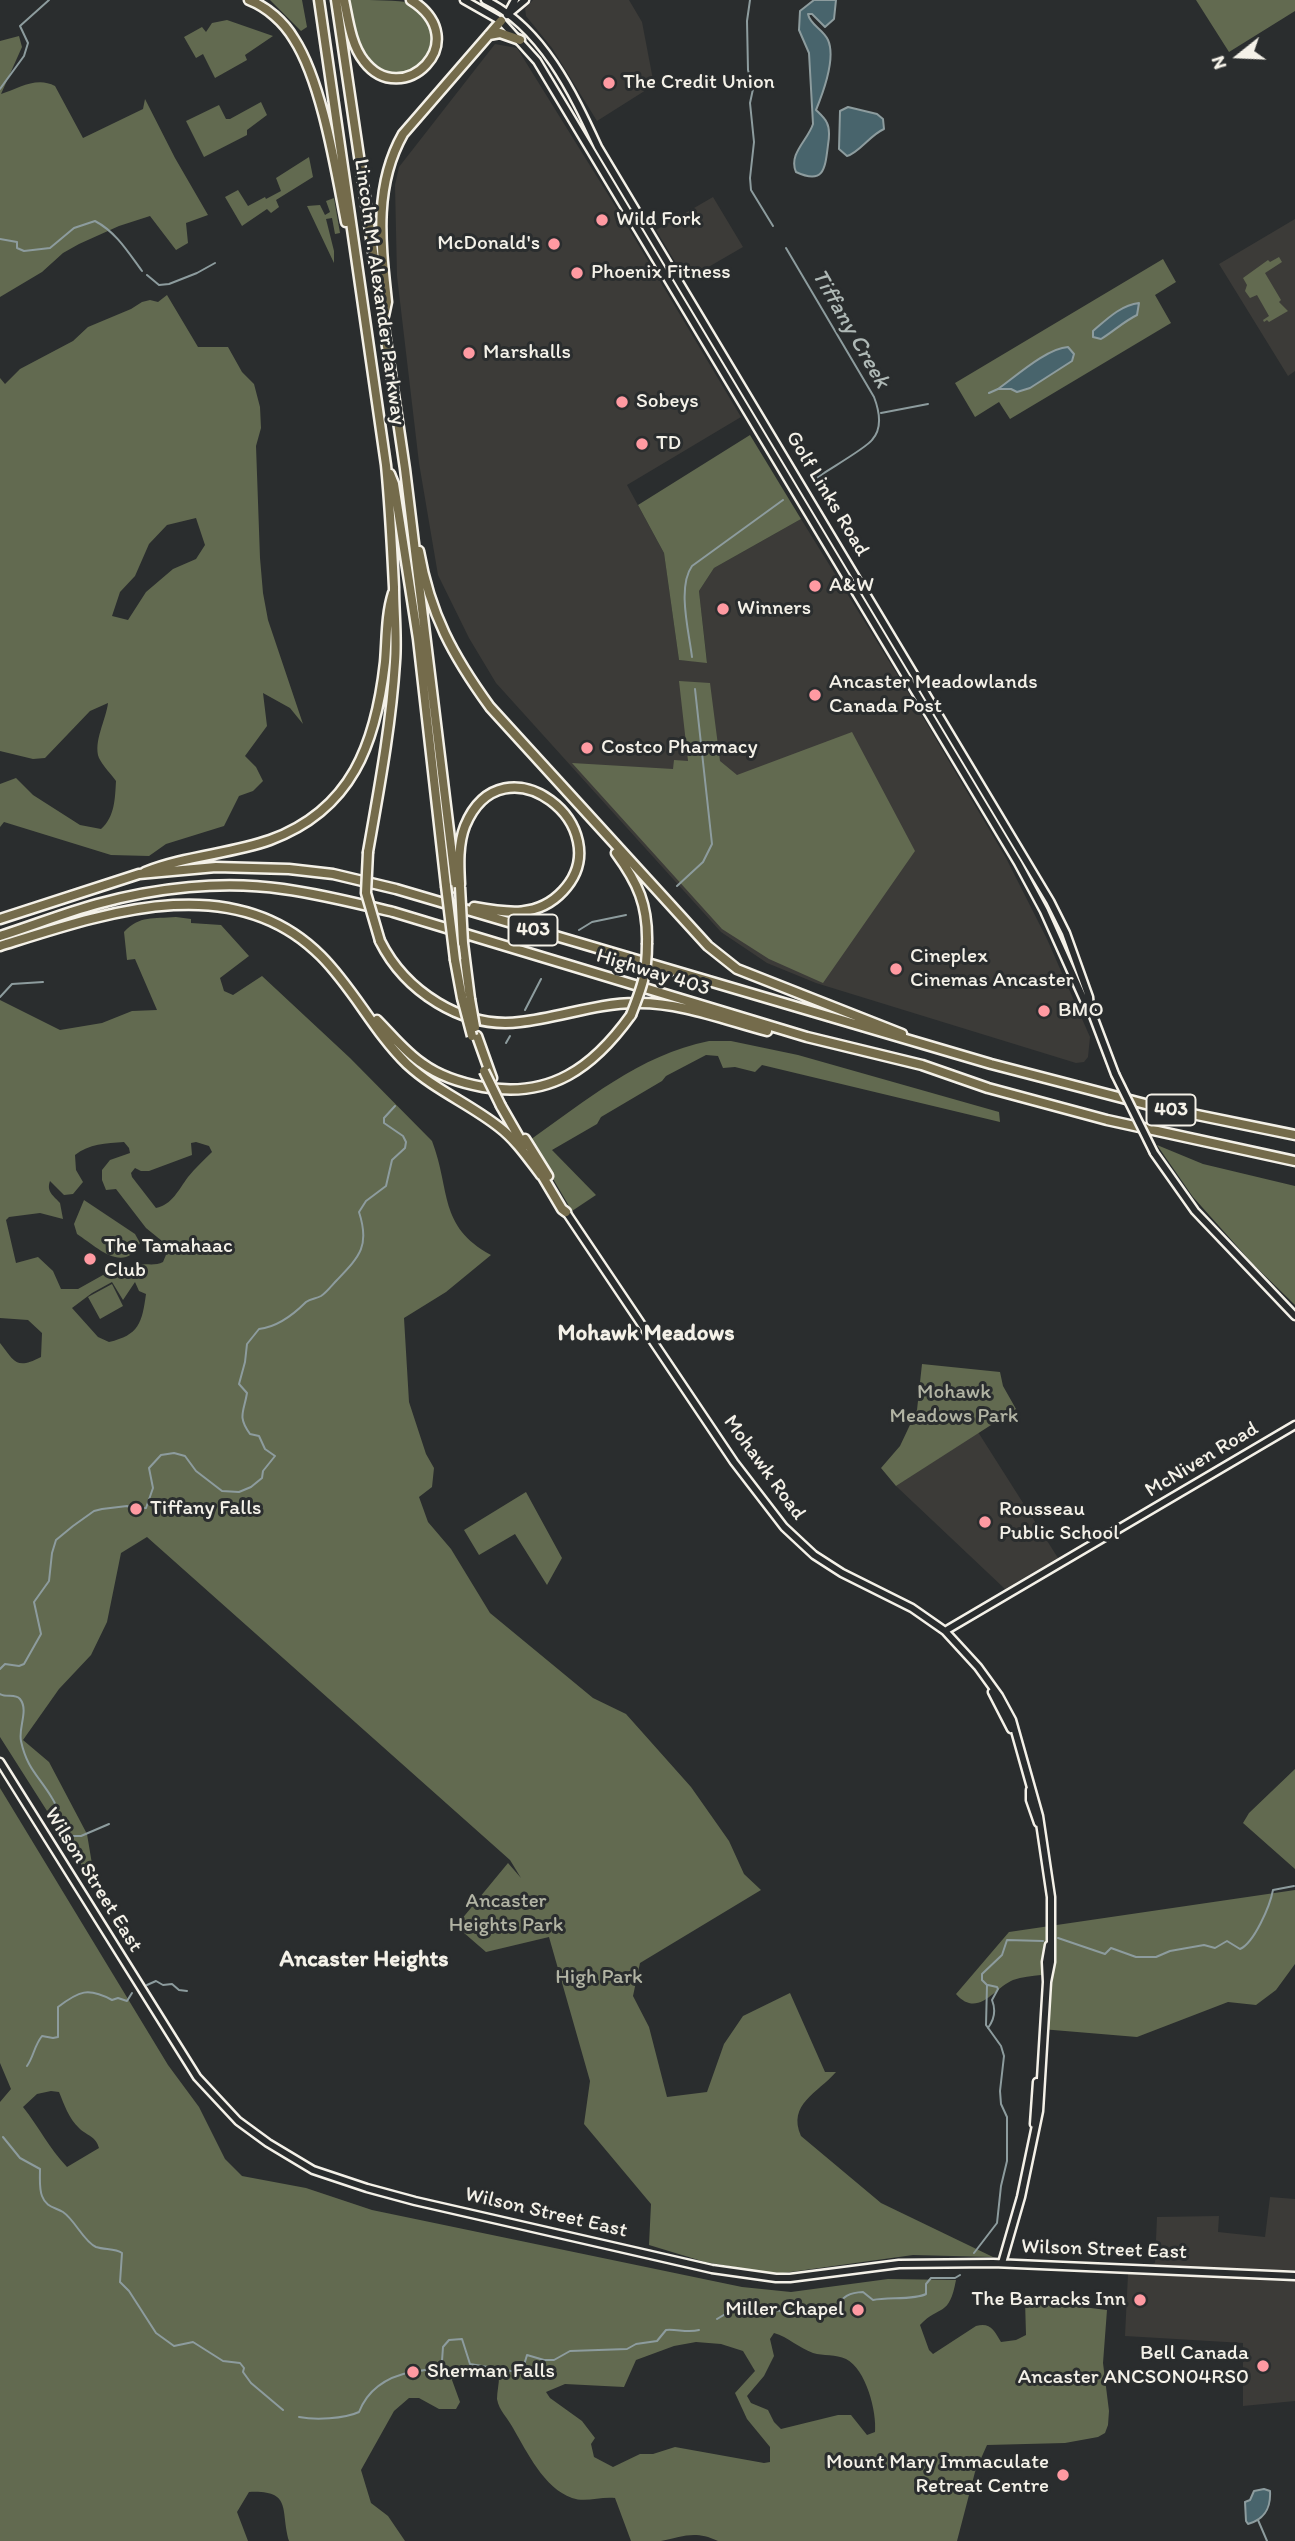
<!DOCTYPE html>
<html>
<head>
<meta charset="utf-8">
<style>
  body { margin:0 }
  #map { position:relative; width:1295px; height:2541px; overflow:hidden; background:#2a2d2e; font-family:Itim,sans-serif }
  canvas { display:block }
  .north { position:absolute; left:1204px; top:21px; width:70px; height:70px; -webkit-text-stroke:5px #2a2d2e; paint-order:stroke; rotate:252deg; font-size:19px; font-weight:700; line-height:28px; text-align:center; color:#f4f1e8 }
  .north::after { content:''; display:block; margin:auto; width:24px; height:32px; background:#f4f1e8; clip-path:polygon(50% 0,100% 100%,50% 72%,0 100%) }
</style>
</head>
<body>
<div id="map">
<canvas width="1295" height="2541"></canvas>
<div class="north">N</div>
</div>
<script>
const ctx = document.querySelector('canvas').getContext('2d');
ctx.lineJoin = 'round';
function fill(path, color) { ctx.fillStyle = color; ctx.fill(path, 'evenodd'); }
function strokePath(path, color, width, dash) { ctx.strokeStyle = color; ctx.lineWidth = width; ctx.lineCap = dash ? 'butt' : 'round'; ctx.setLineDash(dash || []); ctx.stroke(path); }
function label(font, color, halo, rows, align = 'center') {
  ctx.font = font + ' Itim,sans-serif'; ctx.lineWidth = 6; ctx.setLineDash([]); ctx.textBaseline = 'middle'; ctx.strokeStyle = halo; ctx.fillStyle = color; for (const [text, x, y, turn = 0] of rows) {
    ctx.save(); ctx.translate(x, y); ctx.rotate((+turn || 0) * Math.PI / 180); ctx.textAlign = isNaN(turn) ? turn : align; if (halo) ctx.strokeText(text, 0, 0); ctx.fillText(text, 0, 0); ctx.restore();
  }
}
const built = new Path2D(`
  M533,0H629L642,22L654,85L597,121L552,48L526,16L525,8Z
  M495,44L517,48L617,209L741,417L627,485L664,553L679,660L707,662L699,591L714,568L801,519L908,692L1006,858L1047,939L1090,1037L1088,1057L1084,1062L1076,1063L816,983L767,963L721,932L496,683L469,638L438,575L419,463L397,276L395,185L399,167Z
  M713,197L743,247L686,280L656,230Z
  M1295,219V371L1288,376L1219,264Z
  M978,1432L1058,1558L1005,1589L896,1486Z
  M1270,2197L1295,2199V2401L1243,2406V2343L1125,2336L1128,2274L1155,2263L1157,2217L1219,2216L1218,2232L1265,2237Z`);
const green = new Path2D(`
  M270,0H302L307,27L301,31Z
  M347,0C366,0 388,0 406,2C412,3 418,10 422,15C455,57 399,98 367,61C354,46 351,19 347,0Z
  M1196,0H1295V11L1229,52Z
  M227,20L273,36L245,55L247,60L215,78L203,54L196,58L184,37L202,27L206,32L212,23Z
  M19,36L22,47L1,94C19,88 37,76 55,86L83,138L143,109L145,99L175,158L208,215L186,223L188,243L176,250L150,216L119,226L79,244L63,253L42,272L0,297V41Z
  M261,102L267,115L247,130V135L204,157L186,121L219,105L226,119H230Z
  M309,157L313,177L276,200L279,207L271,213L267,209L242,226L225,197L238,190L248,206L265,197L266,199L281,191L276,178Z
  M334,198L340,233L335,234L332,218L326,219L334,251V263L307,206L320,205L325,215L330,212L326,201Z
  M1279,257L1282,262L1265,273L1281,300L1279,302L1288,311L1269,322L1267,320L1264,322L1263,320L1269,316L1257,295L1250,298L1245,291L1247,285L1243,278L1268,260L1270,262Z
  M1163,259L1176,282L1155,295L1171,323L1010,419L999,402L975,417L955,383Z
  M167,295L198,347H228L242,372L254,384L260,407L261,428L256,446L260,558L263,593L268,620L303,724L290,708L263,693L267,726L245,756L256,767L263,781L253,791L239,796L224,826L166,844L149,856L111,855L4,822L0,827V784L16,778L33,795L80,825L101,829C115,817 115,798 116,781C111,774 103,766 99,758C93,742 106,720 108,703L90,711L45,758L33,759L0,751V378L5,384L20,369L73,341L88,327L131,309L142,302L150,300L158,302ZM196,518L205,545L196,559L173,569L146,592L128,620L112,616L120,592L135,576L149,544L167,525Z
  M750,435L801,519L714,568L699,591L707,663L679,660L664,553L638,505Z
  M679,681L710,683L720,761L737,775L852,732L915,851L823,983L769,959L722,929L572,763L673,769L674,760L688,761Z
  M176,917L191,919V923L221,925L249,956L220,978L224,991L233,995L262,976L350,1058L432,1141C451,1191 438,1226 491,1255L446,1292L404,1318L409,1402L426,1454L434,1468L432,1487L419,1497L428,1522L451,1549L490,1613L593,1698L626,1714L691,1787L729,1841L744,1874L761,1890L640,1963L633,1996L649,2027L667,2097L707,2092L724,2044L743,2016L790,1993L825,2072H836C818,2093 787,2104 801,2136L881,2203L993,2257L913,2255L776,2274L705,2262L649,2245L651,2204L584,2124L590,2081L549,1937L486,1952L456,1926L508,1863L521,1878L510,1860L147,1537L121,1553L107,1622L91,1655L59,1689L23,1740L49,1762L87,1834L96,1888L0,1737V1343C15,1362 16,1370 41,1357L42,1333L28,1320L0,1318V1000L60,1030L102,1023L132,1011L157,1010L135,959L127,960L124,932C140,915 153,919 176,917ZM124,1142L129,1148L130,1153L110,1160L102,1170V1180L106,1190L116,1189L146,1228L162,1241L168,1250L163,1262C154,1267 143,1262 135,1266C119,1273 124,1280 103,1275L78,1289H61L53,1271L38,1257L16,1263L6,1220L9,1217L40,1213L63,1219L60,1203C54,1196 46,1192 50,1181L64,1195L73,1194L83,1182L76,1170L75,1155C89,1144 106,1143 124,1142ZM196,1142L209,1146L212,1152C204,1160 195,1168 188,1177C179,1189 172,1205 156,1208L132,1177L131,1173L135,1168L141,1171H149L192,1155L191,1143ZM112,1282L123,1300L135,1282L139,1291L146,1294C142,1323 139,1335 109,1342L98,1337L72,1308L92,1293Z
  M709,1041H731L798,1055L999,1112L1000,1122L762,1065L755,1072L735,1067L723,1068L718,1056L706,1055L666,1076L662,1081L601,1117L597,1124L552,1150L596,1195L572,1211L530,1140C586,1101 639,1055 709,1041Z
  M1157,1145L1203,1164L1295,1186V1305L1252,1263L1193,1197Z
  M84,1200L135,1234L140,1243C124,1275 97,1247 77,1234L74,1224Z
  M112,1284L123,1306L100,1319L88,1297Z
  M922,1364L1000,1372L1003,1386L1016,1409L896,1486L881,1468L900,1446L917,1410Z
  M526,1492L562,1558L547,1585L515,1534L479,1555L464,1530Z
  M1295,1769V1869L1243,1823L1249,1813Z
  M0,1788L168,2065L199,2107L225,2159L242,2176L306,2188L372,2210L742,2287L791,2292L888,2279L956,2280C949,2318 940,2304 920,2325L929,2350L933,2354L976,2326C990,2322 994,2330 1001,2342L1016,2340L1026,2335L1025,2300L1107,2310L1103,2363L1109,2411L1108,2425L1105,2433L1098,2437L1065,2443L987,2445L975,2472L957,2541H718C694,2530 683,2537 661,2541C652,2541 641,2541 631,2541L615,2498C601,2496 586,2503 572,2498C544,2488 527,2452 513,2428C508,2418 499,2411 497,2399C497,2392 499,2384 499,2377L467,2373L455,2374L452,2380L460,2402L456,2409H439L419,2398H409L394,2411L361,2470L371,2503L388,2516L405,2541H289C280,2510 293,2490 249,2492L237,2512L248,2541H0V2102L11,2089L0,2063ZM51,2091L59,2092C64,2104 69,2119 79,2128C87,2136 96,2136 99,2148L67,2167C49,2148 39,2127 23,2107L37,2094ZM774,2333C788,2337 799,2348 813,2353C823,2356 836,2354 846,2359C866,2369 877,2412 875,2432L867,2435L851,2415H838L781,2429L774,2422L768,2410L751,2403L747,2396L764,2376L774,2356L770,2339ZM696,2342L721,2344L743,2351L755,2371L735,2393L747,2419L770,2447V2462L764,2463L675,2447L653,2454H640L613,2467L594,2457L591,2444L595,2438L582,2421L550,2398L546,2392L565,2384L624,2387L636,2360L674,2346Z
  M1295,1890V1964L1276,1990L1256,2005L1228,2002L1137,2037L1041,2029L1044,1978L1041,1975C1032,1976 1022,1977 1013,1980C994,1988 978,2019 956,1994L1009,1932Z`);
const water = new Path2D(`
  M814,0H836L834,19L825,27L812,14H808C810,25 823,29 828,40C836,58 823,93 816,110C819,113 825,118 827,123C830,129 829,139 828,145C825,169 824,185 796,172C788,154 808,140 813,124L809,53L799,30L800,11Z
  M848,107L877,114L883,119L884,129C870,135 859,153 847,156L839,149L840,111Z
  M1139,303L1137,315C1123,322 1114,331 1101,339L1093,337V331C1107,319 1121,305 1139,303Z
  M1068,347L1074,354L1072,361L1030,388L1017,392L1011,389H998C1015,377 1047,348 1068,347Z
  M1264,2489L1270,2491C1271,2508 1265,2519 1248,2524L1246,2521L1245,2502L1250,2500L1254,2491Z`);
const stream = new Path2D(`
  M750,0L747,21L748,70L753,89L750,103L754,142L750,178L751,190L773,226
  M0,89L24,56L28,43L20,26L49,0
  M0,239L17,242V248L24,251L50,248L74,228L95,221C116,232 128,252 142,271
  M786,248L874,397C879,410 883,428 872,440C865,449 827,470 815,479
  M147,275L159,285L169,284L197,273L215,263
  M989,393L998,389
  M881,413L928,404
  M692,657C689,632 677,587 692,566L783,500
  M677,886L703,862L712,844L695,689
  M579,930L592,922L626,915
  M0,997L12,984L43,982
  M525,1010L541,979
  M506,1043L510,1036
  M0,1669L5,1664L19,1666L24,1664L41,1634L34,1602L49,1581L52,1553L56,1540L73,1526L94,1511L102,1509L127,1506L136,1509L146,1508L153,1488L149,1468L161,1455L174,1453L185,1456L196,1471L222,1491L239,1492L251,1487L262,1478L263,1471L275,1456L265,1449L259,1436L250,1434C237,1416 244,1412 247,1393L239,1384L245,1362L247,1344L259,1329C278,1327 294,1314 306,1302C311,1298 316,1299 321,1296C327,1292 332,1285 337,1280C360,1256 370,1246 359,1212L366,1201L386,1186L392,1160L405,1148L406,1142L403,1136L384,1123V1118L395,1106
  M0,1694C7,1698 15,1693 20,1699C29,1710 18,1728 21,1741C27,1769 39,1776 52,1798C57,1805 59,1815 61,1824L67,1826L69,1836H81L109,1824
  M1058,1938L1105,1954L1111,1948L1136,1957H1156L1170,1951L1204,1945L1215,1948L1227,1941L1240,1949C1254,1943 1270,1906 1273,1890L1294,1886
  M147,1985L156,1981L163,1985L172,1984L179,1990L187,1991
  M988,2028C994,2020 996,2010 992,2000L998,1989L997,1987L988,1985
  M27,2066C34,2056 34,2046 42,2036L53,2038L58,2037V2007C79,1991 88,1987 112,2000L118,1998L127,2001L132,1993
  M3,2137L20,2158L40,2169C40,2178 39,2188 42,2196C46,2207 54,2207 63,2212C75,2220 84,2242 96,2247C105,2250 115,2248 122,2253L120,2282L129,2291L156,2333L174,2346L193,2342L223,2361L240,2363L244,2368L243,2372L251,2383L283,2410
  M974,2253L997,2223L1001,2186L1007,2161V2117L1001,2104L1000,2091L1004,2056L1001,2046L986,2025L987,1985L982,1980V1974L1002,1955L1007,1940L1043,1941
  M717,2319C732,2309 748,2305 766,2308C771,2309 778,2311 783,2311C797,2312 808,2312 822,2315C843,2307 837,2293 863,2292L873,2300C888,2297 915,2300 926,2294V2284L931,2278H955L960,2275
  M299,2417C315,2420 344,2419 359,2412C368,2389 387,2377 411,2372C424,2370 431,2371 442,2361L443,2347L449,2340L462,2339L470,2364L517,2372L524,2365L527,2355L544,2360H554L570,2351L627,2349L636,2344L657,2341L666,2330C677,2329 688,2333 699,2330
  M1258,2520L1267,2541`);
const secondary = new Path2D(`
  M464,0L501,21L537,61L1018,863L1044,911L1084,1000L1089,1006
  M485,0C542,27 573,93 598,147L1050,901L1066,933L1089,997L1090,1008L1115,1074
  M508,13L515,0
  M507,15L525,0
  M1154,1153L1195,1211L1295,1316
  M566,1212L734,1462L784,1527L814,1555L842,1573L912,1608L945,1631L978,1667L999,1696L1012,1720L1039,1816L1051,1897V1962L1047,1982
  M945,1631L1295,1425
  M992,1692L1011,1729
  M0,1762L197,2077L238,2121L268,2143L313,2170L367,2188L415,2201L712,2269L776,2278H790L899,2264L993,2263L1295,2276
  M1030,1790V1800L1038,1823
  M1034,2124L1037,2082
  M1002,2263L1021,2197L1039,2111L1047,1982L1046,1962L1049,1945`);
const motorway = new Path2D(`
  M249,0C267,7 284,22 294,39C322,82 336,171 346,222
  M319,0L386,465C390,506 392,546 394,587C394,612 397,637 395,662C391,726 379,789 368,852
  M336,0L405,469L456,888
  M344,0C348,19 351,45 364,61C402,111 476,41 411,0
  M489,35L500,33L520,40
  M384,316L387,302C381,245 373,187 403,134L501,21
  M390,474L394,484L418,639L446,886
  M419,551C430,614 453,656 490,707L708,946L737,969L902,1034
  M616,853C638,883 648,905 647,943
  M145,872C185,856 230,854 270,840C352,810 376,743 385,662C387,639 386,615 393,593
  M460,884C459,865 458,844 465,826C503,734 622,828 563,891C538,918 507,913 474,907
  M0,919L139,874L216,867L289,869L333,874L396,889L991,1064L1153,1106L1295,1135
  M0,936C32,926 64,913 97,904C155,888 222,880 283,889C320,894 356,903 393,912L807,1037L922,1065L988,1088L1107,1120L1295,1161
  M380,941C405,991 462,1029 520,1022C559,1018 597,1003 636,1003C680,1002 725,1020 767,1031
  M463,943L470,999
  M0,946C102,914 233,867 321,956C354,989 374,1032 407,1064C435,1090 470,1104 499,1127C516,1140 528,1158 541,1175
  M455,960L462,998
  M377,1020C392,1035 405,1052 423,1064C441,1077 461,1083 483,1087C550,1099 593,1068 631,1015
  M477,1036L492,1078
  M501,1106L524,1146
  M525,1139L548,1176
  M540,1172L562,1209L566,1212`);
const secondaryBridge = new Path2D(`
  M1115,1074L1154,1153`);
const motorwayBridge = new Path2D(`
  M368,852L366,893L380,941
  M446,886L455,960
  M460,887L463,943
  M462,998L472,1036
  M470,999L475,1027
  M631,1015C642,987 647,974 647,943
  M484,1071L501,1106`);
const markers = [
  [609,83,7,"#ff9aa2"],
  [602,220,7,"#ff9aa2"],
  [554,244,7,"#ff9aa2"],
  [577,273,7,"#ff9aa2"],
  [469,353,7,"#ff9aa2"],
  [622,402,7,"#ff9aa2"],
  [642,444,7,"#ff9aa2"],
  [815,586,7,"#ff9aa2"],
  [723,609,7,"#ff9aa2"],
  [815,695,7,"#ff9aa2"],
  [587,748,7,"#ff9aa2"],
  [896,969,7,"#ff9aa2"],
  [1044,1011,7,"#ff9aa2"],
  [90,1259,7,"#ff9aa2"],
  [136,1509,7,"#ff9aa2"],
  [985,1522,7,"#ff9aa2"],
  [1140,2300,7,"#ff9aa2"],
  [858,2310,7,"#ff9aa2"],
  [1263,2366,7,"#ff9aa2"],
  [413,2372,7,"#ff9aa2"],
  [1063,2475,7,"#ff9aa2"]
];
const shields = [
  [533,930,49],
  [1171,1110,49]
];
const shieldNames = [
  ["403",533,930],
  ["403",1171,1110]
];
const poiNames = [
  ["The Credit Union",623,83],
  ["Wild Fork",616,220],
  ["McDonald's",540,244,"right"],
  ["Phoenix Fitness",591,273],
  ["Marshalls",483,353],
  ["Sobeys",636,402],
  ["TD",656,444],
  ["A&W",829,586],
  ["Winners",737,609],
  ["Ancaster Meadowlands",829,683],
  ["Canada Post",829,707],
  ["Costco Pharmacy",601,748],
  ["Cineplex",910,957],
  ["Cinemas Ancaster",910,981],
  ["BMO",1058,1011],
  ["The Tamahaac",104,1247],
  ["Club",104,1271],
  ["Tiffany Falls",150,1509],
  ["Rousseau",999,1510],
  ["Public School",999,1534],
  ["The Barracks Inn",1126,2300,"right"],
  ["Miller Chapel",844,2310,"right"],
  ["Bell Canada",1249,2354,"right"],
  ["Ancaster ANCSON04RS0",1249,2378,"right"],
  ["Sherman Falls",427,2372],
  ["Mount Mary Immaculate",1049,2463,"right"],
  ["Retreat Centre",1049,2487,"right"]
];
const streetNames = [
  ["Lincoln M. Alexander Parkway",379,292,82],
  ["Golf Links Road",827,494,59],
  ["Highway 403",653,973,17],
  ["McNiven Road",1202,1460,-31],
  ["Mohawk Road",764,1468,54],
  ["Wilson Street East",93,1880,58],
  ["Wilson Street East",546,2213,13],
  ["Wilson Street East",1104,2250,2]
];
const parkNames = [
  ["Mohawk",954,1393],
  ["Meadows Park",954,1417],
  ["Ancaster",506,1902],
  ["Heights Park",506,1926],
  ["High Park",599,1978]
];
const waterNames = [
  ["Tiffany Creek",850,329,60]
];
const neighbourhoodNames = [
  ["Mohawk Meadows",646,1334],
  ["Ancaster Heights",364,1960]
];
fill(built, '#3c3b38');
fill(green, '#626a50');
fill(water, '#48646c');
strokePath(water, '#8d9c9e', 2);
strokePath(stream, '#8d9c9e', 2);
strokePath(secondary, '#f4f1e8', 11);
strokePath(motorway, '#f4f1e8', 13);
strokePath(secondary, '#2a2d2e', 6);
strokePath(motorway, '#746b4b', 8);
strokePath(secondaryBridge, '#f4f1e8', 11, []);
strokePath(motorwayBridge, '#f4f1e8', 13, []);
strokePath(secondaryBridge, '#2a2d2e', 6);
strokePath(motorwayBridge, '#746b4b', 8);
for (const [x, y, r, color] of markers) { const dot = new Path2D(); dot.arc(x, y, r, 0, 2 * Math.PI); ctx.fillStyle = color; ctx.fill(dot); strokePath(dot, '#2a2d2e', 2.5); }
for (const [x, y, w] of shields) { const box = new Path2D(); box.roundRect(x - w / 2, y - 15.5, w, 31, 5); ctx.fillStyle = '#2a2d2e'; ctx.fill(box); strokePath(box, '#f4f1e8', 2); }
label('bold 19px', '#f4f1e8', null, shieldNames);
label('21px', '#f4f1e8', '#2a2d2e', poiNames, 'left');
label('21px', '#f4f1e8', '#2a2d2e', streetNames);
label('21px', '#b2b4a4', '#2a2d2e', parkNames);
label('italic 23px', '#afb9b6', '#2a2d2e', waterNames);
label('bold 23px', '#f4f1e8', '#2a2d2e', neighbourhoodNames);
</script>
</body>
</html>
